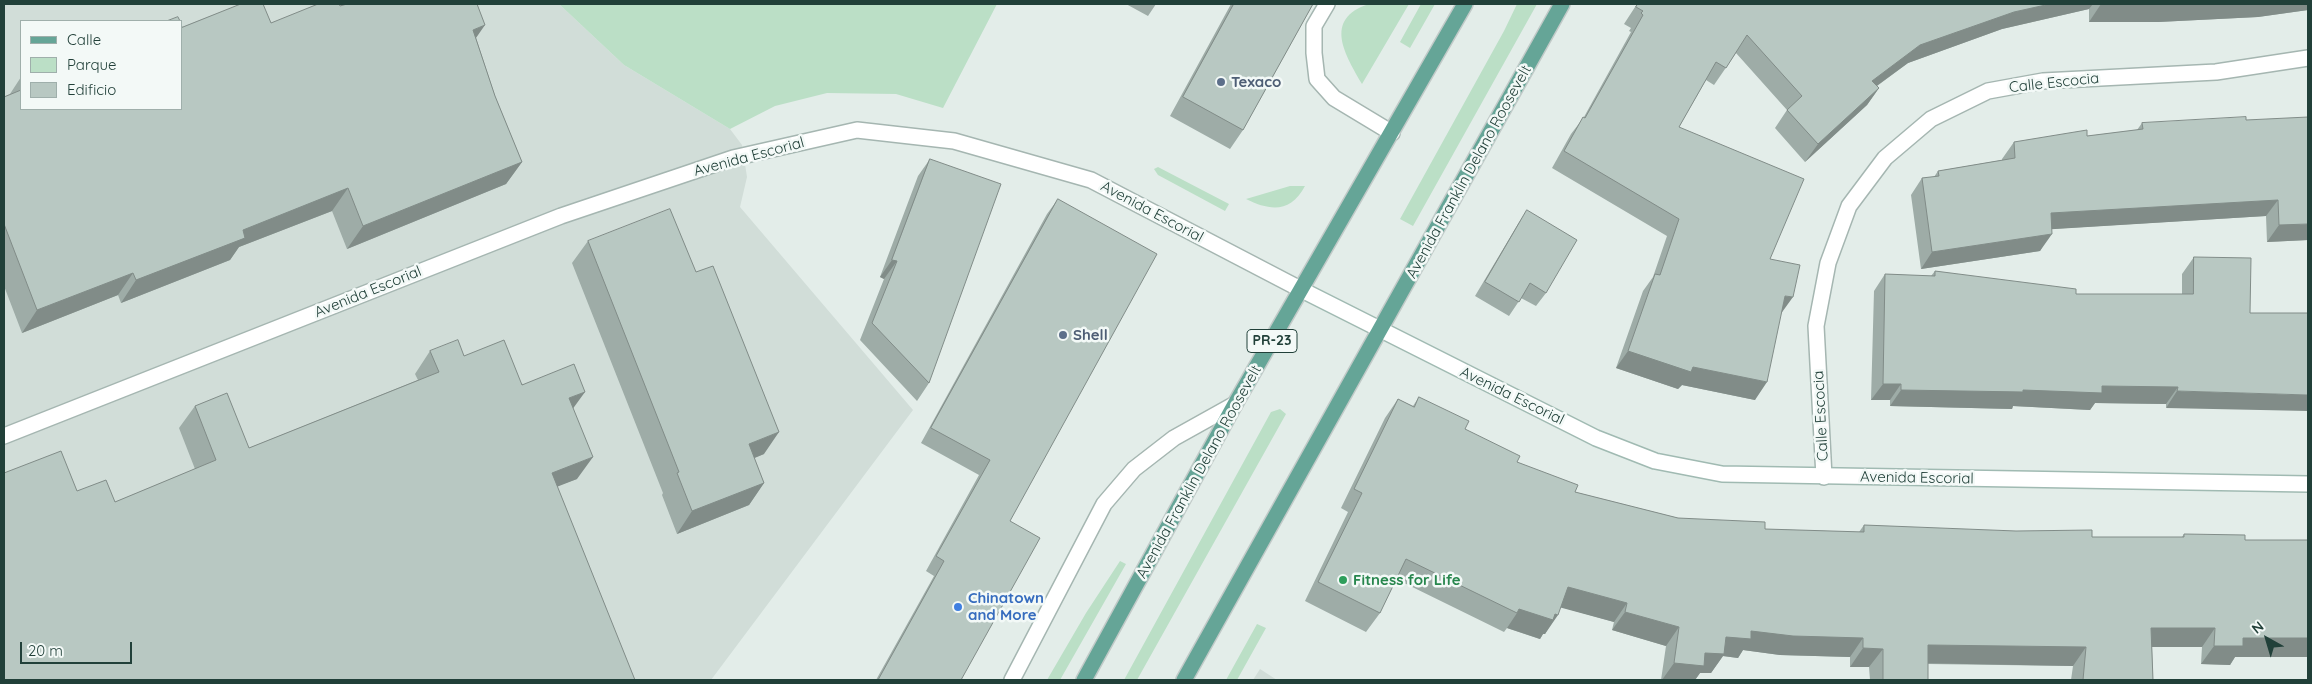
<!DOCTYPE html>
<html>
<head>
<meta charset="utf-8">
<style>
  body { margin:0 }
  #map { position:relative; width:2312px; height:684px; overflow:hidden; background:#e3ede9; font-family:Quicksand,sans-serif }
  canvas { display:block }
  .frame { position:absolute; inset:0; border:5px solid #214039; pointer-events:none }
  .legend { position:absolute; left:20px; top:20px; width:162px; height:90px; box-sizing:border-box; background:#f3f9f7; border:1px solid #9fafab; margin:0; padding:6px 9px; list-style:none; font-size:15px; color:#214039 }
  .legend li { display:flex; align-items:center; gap:10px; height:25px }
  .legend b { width:25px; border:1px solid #9fafab }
  .north { position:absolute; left:2242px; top:614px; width:50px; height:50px; -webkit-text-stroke:4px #f3f9f7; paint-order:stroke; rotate:321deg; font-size:14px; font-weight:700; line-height:20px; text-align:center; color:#214039 }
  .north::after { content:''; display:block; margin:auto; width:18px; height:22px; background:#214039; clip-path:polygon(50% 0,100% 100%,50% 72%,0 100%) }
  .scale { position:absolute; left:20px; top:642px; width:112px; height:22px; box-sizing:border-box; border:2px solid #214039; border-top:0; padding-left:6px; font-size:15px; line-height:18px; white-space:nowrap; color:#214039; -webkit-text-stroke:4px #f3f9f7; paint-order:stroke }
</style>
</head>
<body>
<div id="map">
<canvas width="2312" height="684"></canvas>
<div class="frame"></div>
<ul class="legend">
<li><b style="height:6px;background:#65a597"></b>Calle</li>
<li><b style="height:14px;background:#bbdfc6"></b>Parque</li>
<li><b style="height:14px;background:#b8c8c2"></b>Edificio</li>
</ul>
<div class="north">N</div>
<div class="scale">20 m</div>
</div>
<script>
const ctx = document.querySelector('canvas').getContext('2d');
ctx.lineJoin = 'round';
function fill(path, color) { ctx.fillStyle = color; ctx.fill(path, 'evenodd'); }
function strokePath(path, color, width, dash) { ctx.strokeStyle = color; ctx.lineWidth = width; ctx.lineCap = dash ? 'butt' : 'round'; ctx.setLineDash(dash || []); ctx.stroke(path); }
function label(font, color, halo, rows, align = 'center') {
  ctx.font = font + ' Quicksand,sans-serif'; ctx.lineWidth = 5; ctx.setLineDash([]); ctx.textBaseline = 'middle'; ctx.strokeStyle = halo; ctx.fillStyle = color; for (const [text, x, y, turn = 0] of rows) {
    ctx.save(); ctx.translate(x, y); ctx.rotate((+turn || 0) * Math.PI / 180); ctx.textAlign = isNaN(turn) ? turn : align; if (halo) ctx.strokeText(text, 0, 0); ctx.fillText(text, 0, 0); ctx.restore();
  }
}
const built = new Path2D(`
  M4,4H559L624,65L730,129L742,145L747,177L740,207L913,410L711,680H4ZM21,21H181V109H21Z
  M1260,669L1277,680H1253Z`);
const green = new Path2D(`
  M559,4H997L943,108L896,94L827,93L775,106L730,129L624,65Z
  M1369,4H1409L1362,84C1346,56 1322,19 1369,4Z
  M1421,4H1435L1410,48L1400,42Z
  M1517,4H1537L1413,226L1400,219L1504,31Z
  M1158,167L1229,204L1225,211L1158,175L1154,169Z
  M1290,186H1305C1291,213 1270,211 1246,199Z
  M1280,409L1286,414L1137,680H1124L1271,412Z
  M1120,561L1126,564L1060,680H1047L1086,613Z
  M1257,624L1266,628L1237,680H1226Z`);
const lane = new Path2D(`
  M1327,4L1314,26V53L1317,79L1334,98L1392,133
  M1012,680L1104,504L1134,469L1174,438L1235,404`);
const street = new Path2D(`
  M4,436L561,216L733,158L857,130L954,141L1091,180L1302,290
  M1824,477L1816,326L1828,263L1849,206L1885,158L1931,119L1988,91L2043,81L2216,72L2308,58`);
const secondary = new Path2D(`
  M1302,290L1596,438L1655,461L1722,474L2308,484`);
const primary = new Path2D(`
  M1084,680L1235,404L1465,4
  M1184,680L1562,4`);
const wall = new Path2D(`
  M1126,4H1156L1148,16Z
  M1231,4H1313L1243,130L1230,149L1170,116Z
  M1637,4H2308V10L2258,17L2158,22H2089V9L2002,29L1908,63L1877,86L1879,88L1867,105L1805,162L1775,128L1787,110L1736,53L1714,85L1706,80L1679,127L1770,259L1781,313L1755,400L1682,385L1678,389L1616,368L1643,291L1653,277L1667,236L1552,168L1571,134L1584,117L1631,32L1629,31L1631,28L1624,24Z
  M340,6L476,38L495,96L522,162L506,184L347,249L332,211L239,247L230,260L121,303L118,295L22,333L4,286V97L10,94L21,77V109L182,27L271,23Z
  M2246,120L2308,240L2267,242L2266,216L2051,229L2040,251L1921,269L1911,195L1922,178L1934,177L1938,171L2002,160V159L2014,142L2087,136L2137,130L2142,123Z
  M930,159L929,383L917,401L860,340L884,279L880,277L918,176Z
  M1058,199L1010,521L961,680H876L934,576L926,571L979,475L921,443L1047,214Z
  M1527,210L1546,293L1536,306L1521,298L1509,316L1475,296L1518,224Z
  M588,241L764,454L754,458L764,483L749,505L677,534L662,495L663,493L572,263Z
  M2194,257L2250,313L2166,408V404L2095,403L2090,410L2013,406L2012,409L1890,406V400H1871L1874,291L1885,274L1931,276L1935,271L2076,294H2182V274Z
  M430,351L464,356L573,408L577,479L4,680L77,491L115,502L195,469L179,428L195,406L249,448L418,380L415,374Z
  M1419,397L1465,429L1517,462L1575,492L1678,518L1765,529L1859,532L1864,525L2092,537H2182L2184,534L2245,540H2308V657H2235L2230,665L2201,664L2202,647H2152L2153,680H2071L2073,666L1928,664V680H1870L1869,667H1850V657L1780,655L1743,650L1738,658L1723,656L1711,673H1700L1695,680H1661L1666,646L1612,630L1614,622L1561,607L1545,634H1543L1540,639L1507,628L1504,632L1396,579L1380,613L1366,632L1305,601L1348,512L1341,508L1385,418L1398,399L1413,406Z`);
const shadedWall = new Path2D(`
  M2050,4H2093L2089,9L2002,29L1908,63L1860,98L1872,81L1920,45L2014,12Z
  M2101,4H2308V10L2258,17L2158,22H2089Z
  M485,25L469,48L473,30Z
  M1879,88L1867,105L1805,162L1818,144Z
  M522,162L506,184L347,249L363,226Z
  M348,188L332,211L239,247L230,260L121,303L136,280L243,230Z
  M2278,200L2266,216L2039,230L2051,213Z
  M2308,224V240L2267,242L2279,225Z
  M2052,234L2040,251L1921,269L1932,252Z
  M892,260L897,261L884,279L880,277Z
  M133,273L118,295L22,333L37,310Z
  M1785,296L1793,297L1780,315Z
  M1628,351L1693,367L1767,382L1755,400L1682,385L1678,389L1616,368Z
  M1883,384H1901L1890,400H1871Z
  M2102,386L2178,387L2166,404L2095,403L2090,410L2013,406L2012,409L1890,406L1901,390H2023Z
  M2177,391L2308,395V411L2166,408Z
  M585,392L569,414V398Z
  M779,432L764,454L733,467L749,444Z
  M593,457L577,479L536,495L552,473Z
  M764,483L749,505L677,534L692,511Z
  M1568,587L1627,603L1614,622L1555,606Z
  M1519,609L1555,614L1558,615L1545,634H1543L1540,639L1507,628L1517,613Z
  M1625,612L1679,627L1666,646L1612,630Z
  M2151,628H2215L2202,647H2138Z
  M1751,631L1863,638L1850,657L1780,655L1743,650L1738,658L1723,656L1711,673H1700L1695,680H1662L1674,663L1705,653L1726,637Z
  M2243,638H2308V657H2235L2230,665L2201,664L2214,646Z
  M1928,645L2086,647L2073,666L1914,663Z
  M1863,648L1883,649L1869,667H1850Z`);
const building = new Path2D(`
  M241,4H263L271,23L318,4H339L340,6L347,4H477L485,25L473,30L495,96L522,162L363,226L348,188L243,230L245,238L136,280L133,273L37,310L4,224V97L21,90V109H181V25L182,27Z
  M1234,4H1313L1243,130L1183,97Z
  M1638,4H2050L2014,12L1920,45L1872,81L1879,88L1818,144L1787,110L1802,96L1747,35L1726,68L1716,62L1679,127L1804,179L1770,259L1800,265L1793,297L1785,296L1767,382L1693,367L1691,372L1628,351L1655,274L1660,275L1679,219L1564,151L1583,117L1585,118L1643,15L1641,13L1643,11L1636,7Z
  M178,17L180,21H167Z
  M2246,117V120L2308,117V224L2279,225L2278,200L2051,213L2052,234L1932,252L1922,178L1939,176L1938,171L2015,158L2014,142L2087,130V136L2143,129L2142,123Z
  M930,159L1001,184L929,383L872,323L897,261L892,260Z
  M1058,199L1157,254L1010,521L1040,538L961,680H878L944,561L936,556L990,460L931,428Z
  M670,209L696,272L713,266L779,432L749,444L764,483L692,511L677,473L679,472L588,241Z
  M1527,210L1577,240L1546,293L1530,283L1519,302L1485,282Z
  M2194,257L2251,258L2250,313H2308V395L2177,391L2178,387L2102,386V393L2023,390V392L1901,390V384H1883L1885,274L1935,276V271L2076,289V294H2193Z
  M458,340L464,356L504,340L522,385L574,364L585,392L569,398L593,457L552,473L635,680H4V473L61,451L77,491L106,480L115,502L216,460L195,406L227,393L249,448L439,372L430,351Z
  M1419,397L1469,421L1465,429L1520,456L1517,462L1578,485L1575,492L1678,518L1765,522V529L1864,532V525L2016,531L2092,530V537H2184V534L2245,535V540H2308V638H2243V646H2214L2215,628H2151L2153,680H2083L2086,647L1928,645V680H1883V649L1863,648V638L1793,636L1751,631V639L1726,637L1724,654L1705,653L1704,666L1674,663L1679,627L1625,612L1627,603L1568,587L1558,615L1555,614L1553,620L1519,609L1517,613L1406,559L1380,613L1318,582L1362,493L1354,489L1398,399L1414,407Z`);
const markers = [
  [1221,82,5,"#5c6f8a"],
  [1063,335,5,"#5c6f8a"],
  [1343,580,5,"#2e9e5b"],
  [958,607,5,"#3f7fe0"]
];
const shields = [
  [1272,341,50]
];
const shieldNames = [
  ["PR-23",1272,341]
];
const serviceNames = [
  ["Texaco",1231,82],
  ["Shell",1073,335]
];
const streetNames = [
  ["Calle Escocia",2054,83,-6],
  ["Avenida Escorial",749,157,-15],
  ["Avenida Franklin Delano Roosevelt",1469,172,-61],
  ["Avenida Escorial",1152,212,28],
  ["Avenida Escorial",368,292,-22],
  ["Avenida Escorial",1512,396,26],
  ["Calle Escocia",1821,416,-93],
  ["Avenida Franklin Delano Roosevelt",1199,472,-61],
  ["Avenida Escorial",1917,478,1]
];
const leisureNames = [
  ["Fitness for Life",1353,580]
];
const shopNames = [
  ["Chinatown",968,598],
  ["and More",968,615]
];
fill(built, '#d1ddd8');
fill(green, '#bbdfc6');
strokePath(lane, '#a5b6b1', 18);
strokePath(street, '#a5b6b1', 18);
strokePath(secondary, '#a0bab2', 18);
strokePath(primary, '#c1cac8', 18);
strokePath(lane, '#fff', 15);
strokePath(street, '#fff', 15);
strokePath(secondary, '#fff', 15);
strokePath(primary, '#65a597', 15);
fill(wall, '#9eaca7');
fill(shadedWall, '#818c88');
fill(building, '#b8c8c2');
strokePath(building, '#818c88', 1);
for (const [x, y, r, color] of markers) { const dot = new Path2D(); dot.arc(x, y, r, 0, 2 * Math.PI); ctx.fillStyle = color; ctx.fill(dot); strokePath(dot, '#f3f9f7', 2); }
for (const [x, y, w] of shields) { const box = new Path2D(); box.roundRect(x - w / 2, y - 11.5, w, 23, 4); ctx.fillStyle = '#f3f9f7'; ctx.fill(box); strokePath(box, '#214039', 1); }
label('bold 14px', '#214039', null, shieldNames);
label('bold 15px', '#4e5e75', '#f3f9f7', serviceNames, 'left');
label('15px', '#214039', '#f3f9f7', streetNames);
label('bold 15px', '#27864d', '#f3f9f7', leisureNames, 'left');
label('bold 15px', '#366cbe', '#f3f9f7', shopNames, 'left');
</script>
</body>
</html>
